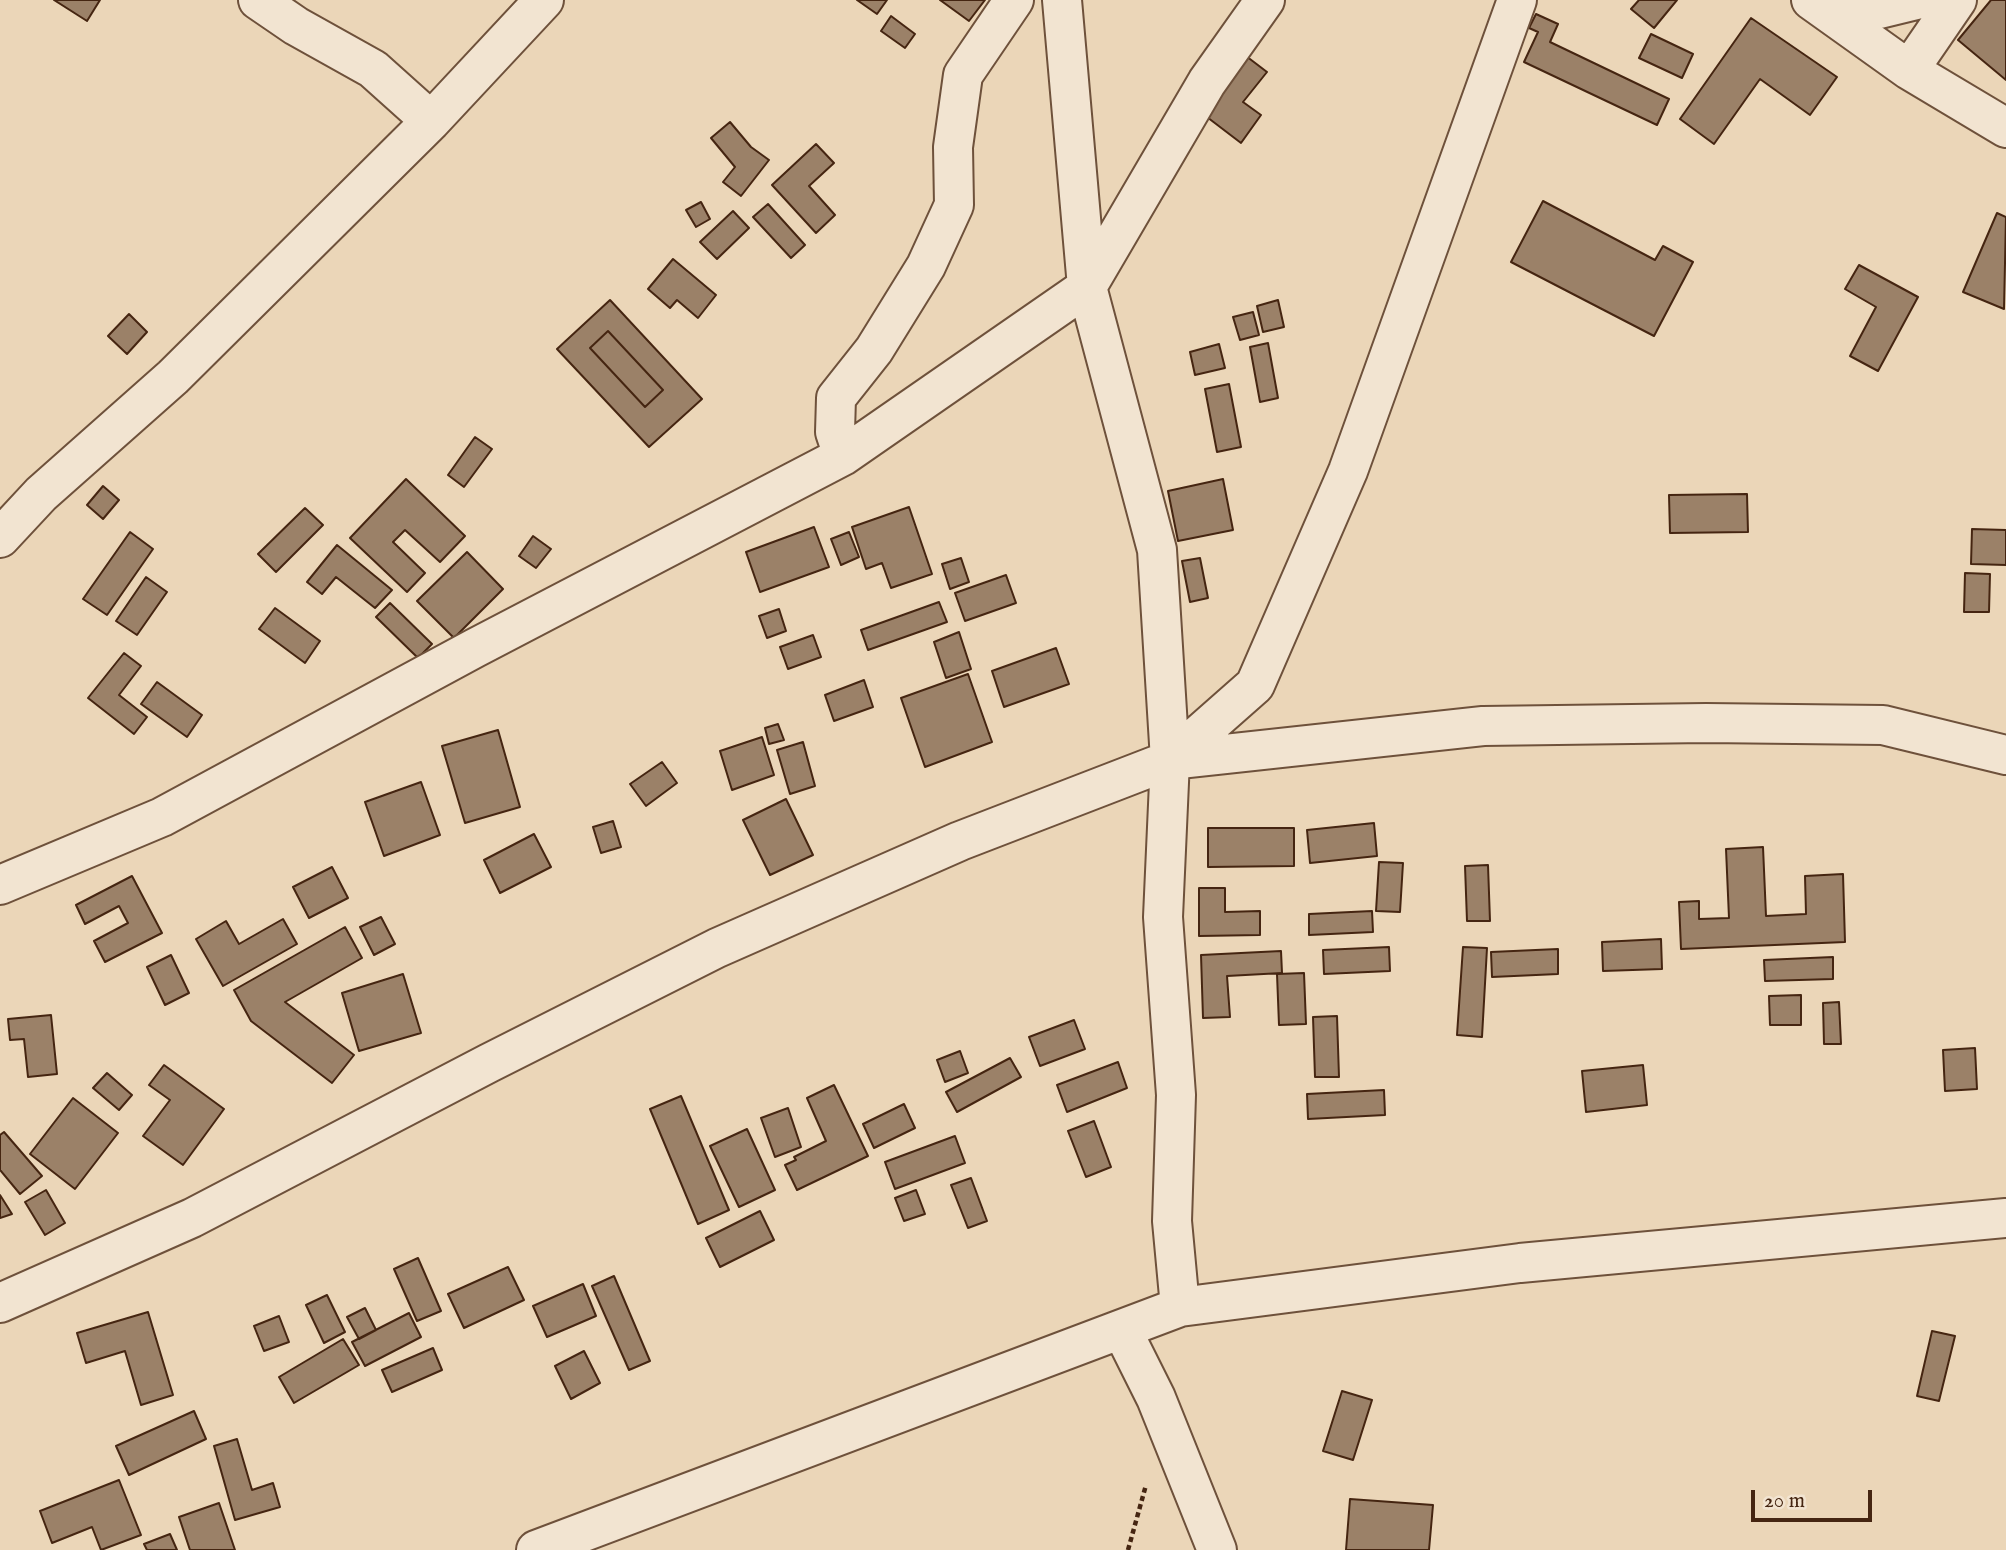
<!DOCTYPE html>
<html>
<head>
<meta charset="utf-8">
<style>
  body { margin:0 }
  #map { position:relative; width:2006px; height:1550px; overflow:hidden; background:#ebd6b8; font-family:"IM FELL English",serif }
  canvas { display:block }
  .scale { position:absolute; left:1751px; top:1490px; width:121px; height:32px; box-sizing:border-box; border:4px solid #452511; border-top:0; padding-left:9px; font-size:21px; line-height:24px; white-space:nowrap; color:#452511; -webkit-text-stroke:5px #f2e4d1; paint-order:stroke }
</style>
</head>
<body>
<div id="map">
<canvas width="2006" height="1550"></canvas>
<div class="scale">20 m</div>
</div>
<script>
const ctx = document.querySelector('canvas').getContext('2d');
ctx.lineJoin = 'round';
function fill(path, color) { ctx.fillStyle = color; ctx.fill(path, 'evenodd'); }
function strokePath(path, color, width, dash) { ctx.strokeStyle = color; ctx.lineWidth = width; ctx.lineCap = dash ? 'butt' : 'round'; ctx.setLineDash(dash || []); ctx.stroke(path); }
const building = new Path2D(`
  M54,0H100L87,21Z
  M857,0H887L877,14Z
  M940,0H985L969,21Z
  M1639,0H1677L1654,28L1631,9Z
  M1991,0H2006V80L1958,40Z
  M1536,14L1558,24L1550,42L1669,99L1657,125L1524,62L1538,32L1529,28Z
  M891,16L915,34L905,48L881,31Z
  M1751,18L1837,77L1810,115L1760,79L1714,144L1680,119Z
  M1651,34L1693,54L1682,78L1639,58Z
  M1246,56L1267,72L1243,102L1261,115L1241,143L1203,114Z
  M730,122L751,147L769,160L741,196L723,182L735,167L711,138Z
  M816,144L834,163L809,186L835,215L816,233L772,185Z
  M1543,201L1655,260L1663,246L1693,262L1654,336L1511,262Z
  M701,202L710,219L696,227L686,210Z
  M768,204L805,245L791,258L753,217Z
  M733,211L749,228L717,259L700,242Z
  M1997,213L2006,217L2004,309L1963,292Z
  M673,259L716,295L698,318L677,300L670,308L648,289Z
  M1859,265L1918,297L1878,371L1850,356L1876,307L1845,289Z
  M610,300L702,399L649,447L557,349ZM608,331L663,390L645,407L590,348Z
  M1278,300L1284,327L1263,332L1257,306Z
  M1253,312L1259,335L1240,340L1233,317Z
  M129,314L147,332L127,354L108,336Z
  M608,331L663,390L645,407L590,348Z
  M1268,343L1278,398L1260,402L1250,347Z
  M1219,344L1225,368L1195,375L1190,352Z
  M1229,384L1241,447L1217,452L1205,389Z
  M475,437L492,449L464,487L448,475Z
  M406,479L465,536L440,562L405,530L393,542L425,573L407,592L350,538Z
  M1223,479L1233,530L1178,541L1168,491Z
  M103,486L119,500L103,519L87,505Z
  M1747,494L1748,532L1670,533L1669,495Z
  M909,507L932,574L891,588L882,563L866,569L852,527Z
  M305,508L323,525L276,572L258,554Z
  M814,527L829,567L760,592L746,552Z
  M1972,529L2006,530V565L1971,564Z
  M130,532L153,549L107,615L83,599Z
  M849,532L859,557L841,565L831,539Z
  M533,536L551,549L536,568L519,556Z
  M337,545L392,590L375,608L336,577L322,594L307,582Z
  M467,552L503,589L454,638L417,601Z
  M961,558L969,582L950,589L942,564Z
  M1200,558L1208,598L1190,602L1182,561Z
  M1965,573L1990,574L1989,612H1964Z
  M1006,575L1016,603L965,621L955,593Z
  M146,577L167,592L137,635L116,621Z
  M939,602L947,622L868,650L861,630Z
  M390,603L432,644L418,658L376,617Z
  M275,608L320,641L305,663L259,629Z
  M779,609L786,631L767,638L759,616Z
  M959,632L971,669L946,678L934,642Z
  M813,635L821,657L788,669L780,647Z
  M1056,648L1069,684L1004,707L992,671Z
  M124,653L141,666L119,695L147,717L134,734L88,698Z
  M968,674L992,742L925,767L901,698Z
  M864,680L873,707L834,721L825,695Z
  M157,682L202,715L187,737L141,704Z
  M778,724L784,740L769,744L765,728Z
  M498,730L520,807L465,823L442,746Z
  M762,737L774,775L732,790L720,751Z
  M803,742L815,786L790,794L777,750Z
  M662,762L677,783L646,806L630,784Z
  M421,782L440,835L384,856L365,802Z
  M786,799L813,855L770,875L743,820Z
  M613,821L621,847L601,853L593,827Z
  M1374,823L1377,856L1310,863L1307,830Z
  M1208,828H1294V866L1208,867Z
  M534,834L551,867L500,893L484,860Z
  M1763,847L1766,916L1806,914L1805,876L1843,874L1845,942L1681,949L1679,902L1699,901V919L1729,918L1726,849Z
  M1379,862L1403,863L1400,912L1376,911Z
  M1488,865L1490,921H1467L1465,866Z
  M332,867L348,898L309,918L293,887Z
  M132,876L162,933L105,962L94,941L128,923L119,906L85,924L76,905Z
  M1199,888H1225V912L1260,911V935L1199,936Z
  M1372,911L1373,932L1309,935V914Z
  M381,917L395,944L374,955L360,927Z
  M283,919L297,944L223,986L196,939L226,921L239,944Z
  M345,927L362,958L285,1002L354,1055L332,1083L251,1021L234,990Z
  M1661,939L1662,969L1603,971L1602,942Z
  M1389,947L1390,971L1324,974L1323,950Z
  M1463,947L1487,948L1482,1037L1457,1035Z
  M1558,949V974L1492,977L1491,952Z
  M1281,951L1282,973L1227,976L1230,1017L1203,1018L1201,955Z
  M171,955L189,993L165,1005L147,967Z
  M1833,957V979L1765,981L1764,960Z
  M1304,973L1306,1024L1279,1025L1277,974Z
  M403,974L421,1033L359,1051L342,993Z
  M1801,995V1025H1770L1769,996Z
  M1839,1002L1841,1044H1824L1823,1003Z
  M51,1015L57,1074L28,1077L24,1039L10,1040L8,1019Z
  M1337,1016L1339,1077H1315L1313,1017Z
  M1074,1020L1085,1049L1040,1066L1029,1037Z
  M1975,1048L1977,1089L1945,1091L1943,1050Z
  M960,1051L968,1073L945,1082L937,1060Z
  M1010,1058L1021,1077L957,1112L946,1092Z
  M1118,1062L1127,1088L1067,1112L1057,1085Z
  M164,1065L224,1109L183,1165L143,1136L170,1100L149,1085Z
  M1643,1065L1647,1105L1586,1112L1582,1071Z
  M107,1073L132,1095L119,1110L93,1088Z
  M834,1085L868,1156L797,1190L785,1165L796,1160L794,1157L826,1141L807,1098Z
  M1384,1090L1385,1115L1308,1119L1307,1094Z
  M681,1096L729,1210L698,1224L650,1109Z
  M73,1098L118,1133L75,1189L30,1154Z
  M904,1104L915,1128L874,1148L863,1124Z
  M788,1108L801,1147L775,1157L761,1118Z
  M1094,1121L1111,1167L1086,1177L1068,1131Z
  M747,1129L775,1190L739,1207L710,1146Z
  M4,1132L42,1176L20,1194L0,1170V1135Z
  M955,1136L965,1163L895,1189L885,1162Z
  M971,1178L987,1221L968,1228L951,1185Z
  M46,1190L65,1223L45,1235L25,1202Z
  M916,1190L925,1214L904,1221L895,1198Z
  M0,1195L12,1214L0,1218Z
  M760,1211L774,1240L720,1267L706,1238Z
  M418,1258L441,1311L417,1321L394,1269Z
  M508,1267L524,1300L464,1328L448,1294Z
  M614,1276L650,1361L629,1370L592,1286Z
  M583,1284L596,1316L547,1337L533,1306Z
  M327,1295L345,1332L324,1343L306,1305Z
  M365,1308L376,1330L359,1339L347,1317Z
  M148,1312L173,1395L141,1405L125,1351L86,1363L77,1333Z
  M409,1313L421,1337L365,1366L352,1342Z
  M279,1316L289,1342L264,1351L254,1326Z
  M1932,1331L1955,1336L1939,1401L1917,1396Z
  M343,1339L359,1365L294,1403L279,1377Z
  M433,1348L442,1370L392,1392L382,1370Z
  M584,1351L600,1383L571,1399L555,1366Z
  M1342,1391L1372,1400L1353,1460L1323,1451Z
  M194,1411L206,1439L129,1475L116,1446Z
  M237,1439L252,1490L273,1483L280,1507L235,1520L214,1446Z
  M119,1480L141,1535L101,1550L92,1527L52,1543L40,1511Z
  M1350,1499L1433,1505L1429,1550H1346Z
  M219,1503L235,1550H190L179,1517Z
  M170,1534L177,1550H147L144,1544Z`);
const path = new Path2D(`
  M1128,1550L1146,1485`);
const street = new Path2D(`
  M258,0L296,26L373,69L431,121
  M1062,0L1087,287L1157,550L1170,760L1163,917L1176,1095L1172,1221L1180,1307
  M1811,0L1909,70L2006,128
  M1841,0L1875,10L1916,0
  M1909,70L1957,0
  M843,456L835,432L836,398L874,350L926,266L954,205L953,147L963,75L1014,0
  M0,538L41,494L173,377L431,121L544,0
  M1170,760L1255,685L1348,471L1517,0
  M0,885L162,817L475,648L843,456L1087,287L1207,82L1265,0
  M0,1303L192,1218L489,1063L717,948L960,841L1170,760L1483,726L1706,723L1883,725L2006,755
  M1122,1330L1156,1398L1217,1550
  M536,1550L1180,1307L1520,1263L2006,1218`);
fill(building, '#9b8168');
strokePath(building, '#452511', 2);
strokePath(street, '#6e513b', 42);
strokePath(path, '#452511', 4.5, [5, 3.5]);
strokePath(street, '#f2e4d1', 38);
</script>
</body>
</html>
